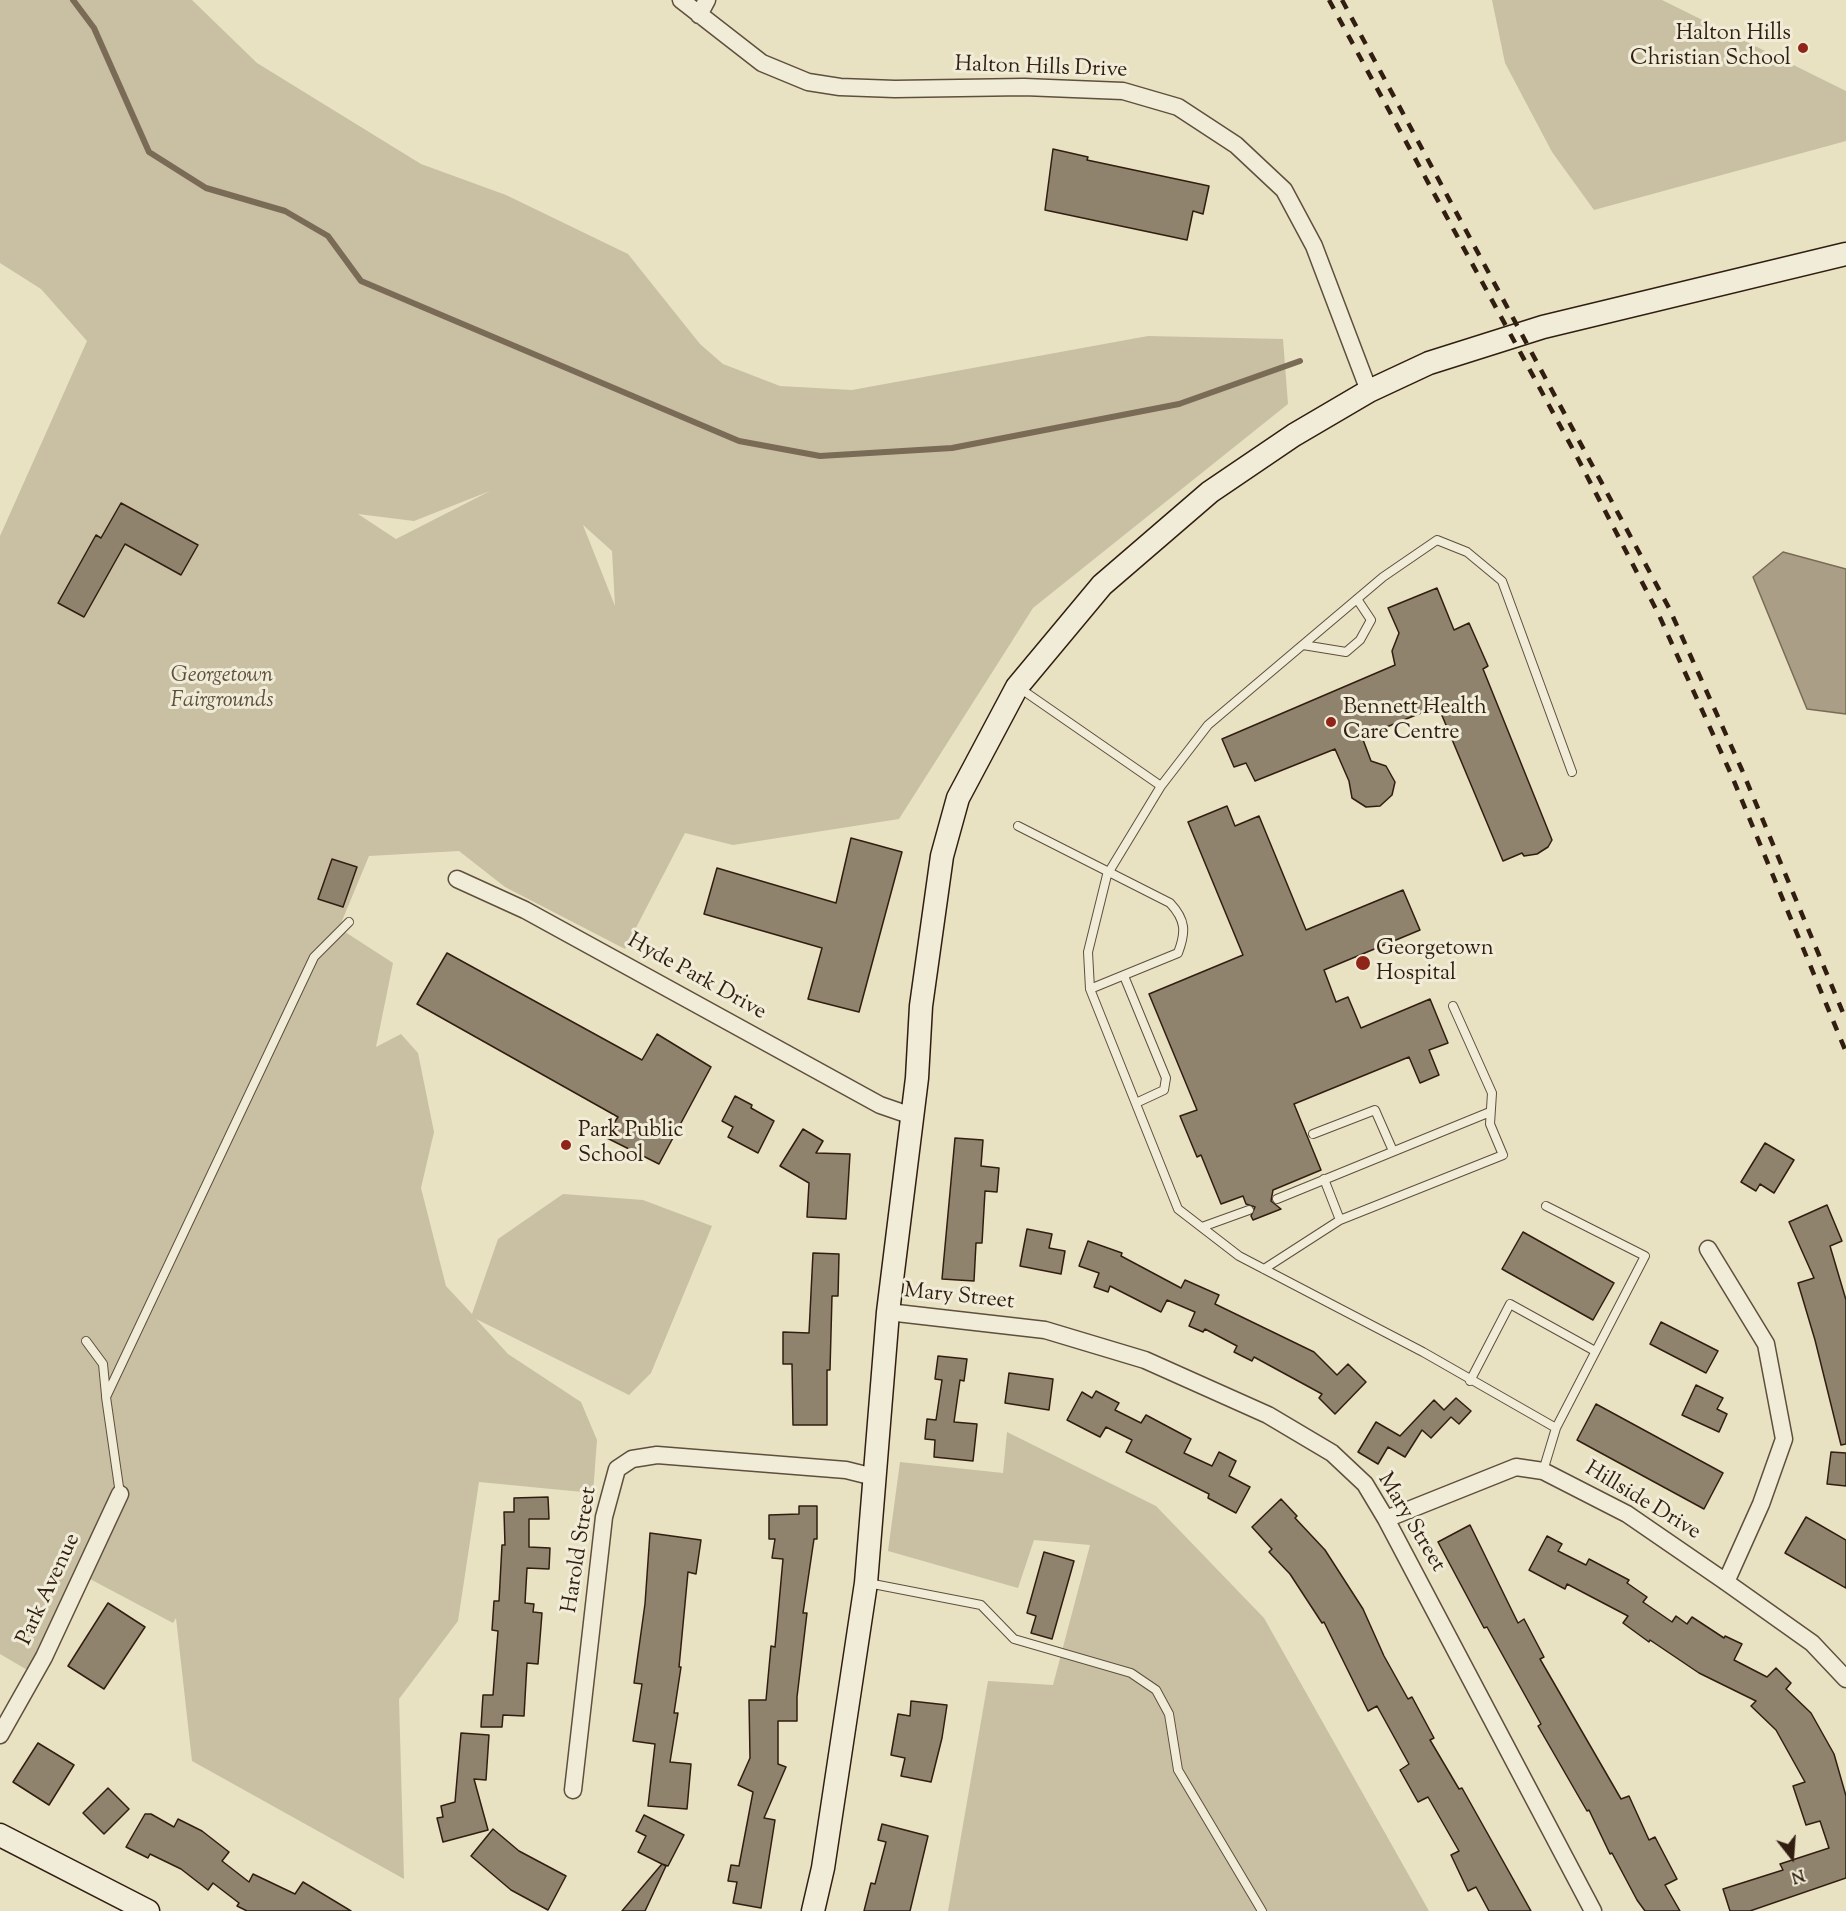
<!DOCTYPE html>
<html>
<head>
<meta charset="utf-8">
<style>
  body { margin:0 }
  #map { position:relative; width:1846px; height:1911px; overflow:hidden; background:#e8e1c2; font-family:"Sorts Mill Goudy",serif }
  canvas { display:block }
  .north { position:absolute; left:1762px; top:1827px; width:60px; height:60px; -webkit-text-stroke:4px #f0ecd7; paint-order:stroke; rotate:163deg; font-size:16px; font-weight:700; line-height:24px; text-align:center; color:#311e11 }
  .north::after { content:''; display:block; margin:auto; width:21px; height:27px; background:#311e11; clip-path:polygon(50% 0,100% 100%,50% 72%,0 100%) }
</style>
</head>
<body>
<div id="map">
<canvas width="1846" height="1911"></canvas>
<div class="north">N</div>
</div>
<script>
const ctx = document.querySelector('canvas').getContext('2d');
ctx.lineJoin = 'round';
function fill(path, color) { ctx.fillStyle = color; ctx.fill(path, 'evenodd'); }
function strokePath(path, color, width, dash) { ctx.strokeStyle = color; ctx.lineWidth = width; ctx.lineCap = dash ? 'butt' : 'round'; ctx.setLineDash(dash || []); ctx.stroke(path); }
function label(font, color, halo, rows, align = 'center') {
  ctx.font = font + ' "Sorts Mill Goudy",serif'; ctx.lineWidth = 6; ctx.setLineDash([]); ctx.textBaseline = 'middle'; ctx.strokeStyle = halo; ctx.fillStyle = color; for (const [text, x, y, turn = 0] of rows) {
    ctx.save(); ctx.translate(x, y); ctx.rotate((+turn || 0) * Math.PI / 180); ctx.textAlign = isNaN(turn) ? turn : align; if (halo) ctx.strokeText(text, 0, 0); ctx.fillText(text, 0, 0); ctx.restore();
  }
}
const green = new Path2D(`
  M0,0H192L257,63L421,164L506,195L628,254L700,344L723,364L780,386L852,390L1148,336L1283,339L1288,404L1033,608L899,819L733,845L685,833L625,949L505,887L459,851L369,856L339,928L393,963L376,1047L401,1034L418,1053L434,1132L421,1188L446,1286L472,1314L498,1239L563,1194L643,1200L712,1226L651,1373L629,1395L476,1319L508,1354L581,1402L597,1440L593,1493L479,1482L458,1621L399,1699L404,1879L192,1761L176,1618L173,1623L90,1579L29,1671L0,1654V536L87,341L41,289L0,263ZM490,491L396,539L358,514L414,521ZM583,525L612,551L615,606Z
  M1492,0H1662L1846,91V141L1594,210L1552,152L1505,63Z
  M1007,1432L1156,1506L1264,1618L1429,1911H948L988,1681L1053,1685L1090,1545L1034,1540L1018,1588L888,1551L900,1462L1003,1473Z`);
const water = new Path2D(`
  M1783,552L1846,569V714L1807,709L1753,577Z`);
const stream = new Path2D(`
  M73,0L94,28L149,152L206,188L285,211L328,236L361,281L739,441L820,456L952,448L1179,404L1300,361`);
const building = new Path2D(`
  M1053,149L1088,157L1087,160L1209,186L1203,214L1193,211L1187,240L1045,210Z
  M121,503L198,545L181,575L125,544L84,617L58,603L96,535L101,538Z
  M1437,588L1454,630L1469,623L1488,666L1483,669L1552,840L1548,847L1537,854L1524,856L1522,853L1503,861L1438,706L1362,737L1371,761L1386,766L1395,782L1392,795L1380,806L1366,807L1352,798L1349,781L1335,749L1255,781L1246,763L1234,767L1222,739L1395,665L1392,651L1399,633L1388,608Z
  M1227,806L1235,826L1259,816L1306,930L1403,890L1420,930L1324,970L1336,1002L1348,997L1361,1028L1430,999L1448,1043L1429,1050L1439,1075L1420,1083L1409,1057L1294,1104L1321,1170L1273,1190L1271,1201L1281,1209L1253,1220L1251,1216L1255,1207L1246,1204L1243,1196L1221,1204L1201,1155L1197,1157L1180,1116L1197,1110L1149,994L1243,955L1188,822Z
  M851,838L902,852L859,1012L808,999L822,948L704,914L717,868L836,903Z
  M332,859L357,867L343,907L318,899Z
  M447,953L642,1060L657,1034L711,1067L659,1164L605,1137L618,1117L417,1004Z
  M735,1096L752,1105L751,1108L774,1121L758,1153L728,1137L733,1127L722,1121Z
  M803,1129L823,1141L816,1153L850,1154L846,1219L807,1217L809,1183L780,1166Z
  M955,1138L983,1140L981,1166L999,1168L997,1192L985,1191L982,1243H976L974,1281L942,1279Z
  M1765,1143L1794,1160L1774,1193L1760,1184L1756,1191L1741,1182Z
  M1827,1205L1842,1241L1830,1246L1846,1300V1444L1841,1445L1815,1340L1798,1283L1814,1278L1789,1222Z
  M1027,1229L1052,1234L1049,1248L1065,1251L1061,1274L1020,1266Z
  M1523,1232L1614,1283L1593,1320L1502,1269Z
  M1088,1241L1122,1253L1121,1256L1181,1288L1185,1280L1219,1295L1215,1304L1314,1352L1337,1375L1348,1364L1366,1382L1335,1414L1319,1398L1322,1394L1254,1357L1252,1361L1234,1352L1237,1346L1205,1329L1203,1332L1189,1326L1195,1312L1167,1300L1161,1312L1110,1286L1108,1292L1094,1287L1099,1273L1079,1266Z
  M813,1253L839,1254L838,1296H832L830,1370H827V1425H793L792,1364H783V1332L809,1333Z
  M1661,1322L1718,1351L1706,1373L1650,1344Z
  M938,1356L967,1359L964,1381L960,1380L954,1422L977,1424L973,1461L934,1457L935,1440L925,1439L927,1419L936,1420L942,1380L935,1379Z
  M1009,1373L1053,1379L1049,1410L1005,1403Z
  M1696,1385L1723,1398L1717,1409L1727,1414L1719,1432L1682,1415Z
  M1096,1391L1119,1403L1115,1410L1141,1423L1146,1415L1191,1439L1184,1453L1212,1466L1219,1452L1236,1461L1229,1476L1250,1487L1236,1513L1208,1498L1209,1494L1126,1452L1132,1440L1106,1427L1100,1437L1067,1420L1082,1392L1092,1398Z
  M1456,1398L1471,1411L1459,1424L1451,1417L1431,1438L1422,1430L1405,1457L1388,1447L1378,1464L1358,1452L1376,1422L1400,1436L1434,1400L1444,1410Z
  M1596,1404L1723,1473L1704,1509L1577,1440Z
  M1831,1452L1846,1453V1486L1827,1484Z
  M548,1497L549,1519H529V1547L550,1548L549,1569L527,1568L525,1603L534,1604L533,1612L542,1613L538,1664L527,1663L524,1716L503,1715L502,1727H481L483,1695H493L498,1631L492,1630L494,1601H499L502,1545H505L504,1512H514V1498Z
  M1281,1499L1297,1516L1295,1518L1325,1550L1363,1609L1384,1656L1408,1699L1412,1697L1434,1738L1430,1740L1459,1789L1462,1788L1531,1911H1489L1476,1887L1468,1891L1451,1855L1459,1851L1428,1797L1418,1802L1400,1770L1409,1764L1377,1706L1368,1711L1324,1622L1322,1623L1290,1574L1269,1552L1272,1549L1252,1527Z
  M799,1506H817V1539H814L803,1613H807L797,1697V1721H778V1764L786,1767L764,1818L775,1820L761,1908L733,1903L737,1882L728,1881L731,1865L739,1866L753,1792L738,1785L750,1758L749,1700H766L771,1646L775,1647L783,1559L772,1558L775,1539H769V1515L799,1514Z
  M1806,1517L1846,1540V1588L1785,1553Z
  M1470,1525L1518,1623L1524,1619L1544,1657L1540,1659L1621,1799L1629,1796L1649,1840L1655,1837L1677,1879L1665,1885L1680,1911H1645L1637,1900L1612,1853L1610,1854L1589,1810L1587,1811L1538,1726L1541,1724L1487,1627L1484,1628L1438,1542Z
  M650,1533L701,1540L696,1574L688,1572L679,1667H681L674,1713H678L670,1762L691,1764L687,1809L648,1806L655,1744L633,1741L642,1684L634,1683L645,1604Z
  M1547,1536L1562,1544L1558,1551L1586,1565L1589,1559L1629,1580L1627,1583L1647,1597L1643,1602L1672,1622L1676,1616L1687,1624L1692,1617L1724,1638L1725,1636L1742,1644L1734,1660L1767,1677L1776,1668L1791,1683L1786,1689L1811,1713L1834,1754L1846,1796V1878L1750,1911H1730L1723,1889L1783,1870L1780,1864L1829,1848L1820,1821L1806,1825L1793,1786L1805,1782L1776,1730L1751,1706L1756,1701L1699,1673L1650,1640L1649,1642L1623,1623L1628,1616L1567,1584L1565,1589L1529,1570Z
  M1044,1552L1074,1561L1052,1639L1031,1633L1036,1616L1027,1613Z
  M108,1603L145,1627L104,1689L68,1666Z
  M911,1701L947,1705L942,1738L931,1782L901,1776L905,1758L891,1755L898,1714L910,1716Z
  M461,1733L489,1735L486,1780L474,1779L488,1830L443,1842L437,1818L443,1817L441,1806L455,1802Z
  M38,1743L74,1765L49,1805L13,1782Z
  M108,1788L129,1809L104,1834L83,1813Z
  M145,1814H151L174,1827L178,1819L202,1831L229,1852L222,1861L249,1882L253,1874L295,1894L303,1882L351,1911H247L237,1906L239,1903L213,1883L208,1890L181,1869L150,1854L148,1858L126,1847Z
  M644,1815L684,1835L668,1866L662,1864L666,1866L645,1911H622L662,1864L638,1852L646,1836L636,1831Z
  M882,1824L928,1836L910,1911H864L871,1883L875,1884L886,1842L878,1840Z
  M493,1829L519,1851L566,1876L548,1910L511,1890L471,1856Z`);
const lane = new Path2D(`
  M1303,645L1346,652L1360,640L1371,620L1357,599
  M1018,687L1161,786
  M1018,826L1170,903C1186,920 1186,932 1178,953L1090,989
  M1124,976L1166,1078L1164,1090L1136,1103
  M1313,1134L1375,1110L1393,1151
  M1324,1179L1340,1220
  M1277,1199L1490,1112
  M1546,1206L1645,1256L1556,1428
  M1202,1227L1249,1210
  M1264,1269L1340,1220L1503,1155L1490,1124L1492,1093L1453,1006
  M86,1341L103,1364L106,1395
  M1470,1381L1510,1304L1595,1351
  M1543,1471L1556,1428L1423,1352L1239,1256L1178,1209L1090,989L1088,952L1107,875L1161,786L1208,725L1383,577L1437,540L1467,552L1502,581L1572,772
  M120,1494L106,1397L314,957L349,922
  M868,1583L981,1605L1014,1639L1131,1673L1156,1690L1169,1714L1178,1770L1262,1911`);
const street = new Path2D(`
  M681,0L762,63L808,82L840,87L895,89L1024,87L1123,91L1178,107L1236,145L1284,190L1314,246L1369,391
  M699,15L707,0
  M457,879L525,910L880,1105L912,1116
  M1708,1249L1766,1344L1784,1439L1761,1504L1726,1582
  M888,1312L1045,1330L1145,1360L1268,1415L1332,1453L1365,1484L1386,1519L1593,1911
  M1386,1519L1516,1467L1543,1471L1627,1514L1726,1582L1812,1643L1846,1679
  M0,1735L44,1657L120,1494
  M573,1790L604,1517L617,1469L632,1459L657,1455L846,1470L874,1477`);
const secondary = new Path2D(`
  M0,1835L148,1911
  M813,1911L823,1868L866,1583L888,1312L917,1078L921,1006L942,856L958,798L1017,687L1102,585L1210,492L1294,435L1369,391L1429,363L1543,327L1846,254`);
const rail = new Path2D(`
  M1329,0L1576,455L1658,613L1731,774L1846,1052
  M1342,0L1669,608L1742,770L1846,1020`);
const markers = [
  [1803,48,6,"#8f2418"],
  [1331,722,6,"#8f2418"],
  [1363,963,8,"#8f2418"],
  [566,1145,6,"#8f2418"]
];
const poiNames = [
  ["Halton Hills",1791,35,"right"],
  ["Christian School",1791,60,"right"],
  ["Bennett Health",1343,709],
  ["Care Centre",1343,734],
  ["Georgetown",1376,950],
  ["Hospital",1376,975],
  ["Park Public",578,1132],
  ["School",578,1157]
];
const streetNames = [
  ["Halton Hills Drive",1041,69,2],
  ["Hyde Park Drive",696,978,29],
  ["Mary Street",959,1298,6],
  ["Hillside Drive",1642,1502,31],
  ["Mary Street",1410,1523,59],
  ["Harold Street",581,1550,-81],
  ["Park Avenue",50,1590,-65]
];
const parkNames = [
  ["Georgetown",222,677],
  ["Fairgrounds",222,702]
];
fill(green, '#c9c0a4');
fill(water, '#aa9f86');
strokePath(water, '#7a6b57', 1.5);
strokePath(stream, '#7a6b57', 6);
fill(building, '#90836d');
strokePath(building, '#311e11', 1.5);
strokePath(lane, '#5f4f3d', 10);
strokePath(street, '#5f4f3d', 19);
strokePath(secondary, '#311e11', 25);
strokePath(lane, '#f0ecd7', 8);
strokePath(street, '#f0ecd7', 16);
strokePath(secondary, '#f0ecd7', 22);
strokePath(rail, '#311e11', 4.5, [10, 10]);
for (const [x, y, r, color] of markers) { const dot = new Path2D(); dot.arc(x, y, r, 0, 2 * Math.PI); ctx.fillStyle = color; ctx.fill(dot); strokePath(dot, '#f0ecd7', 2); }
label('22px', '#311e11', '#f0ecd7', poiNames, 'left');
label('22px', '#311e11', '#f0ecd7', streetNames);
label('italic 22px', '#5f4f3d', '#f0ecd7', parkNames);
</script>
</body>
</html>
